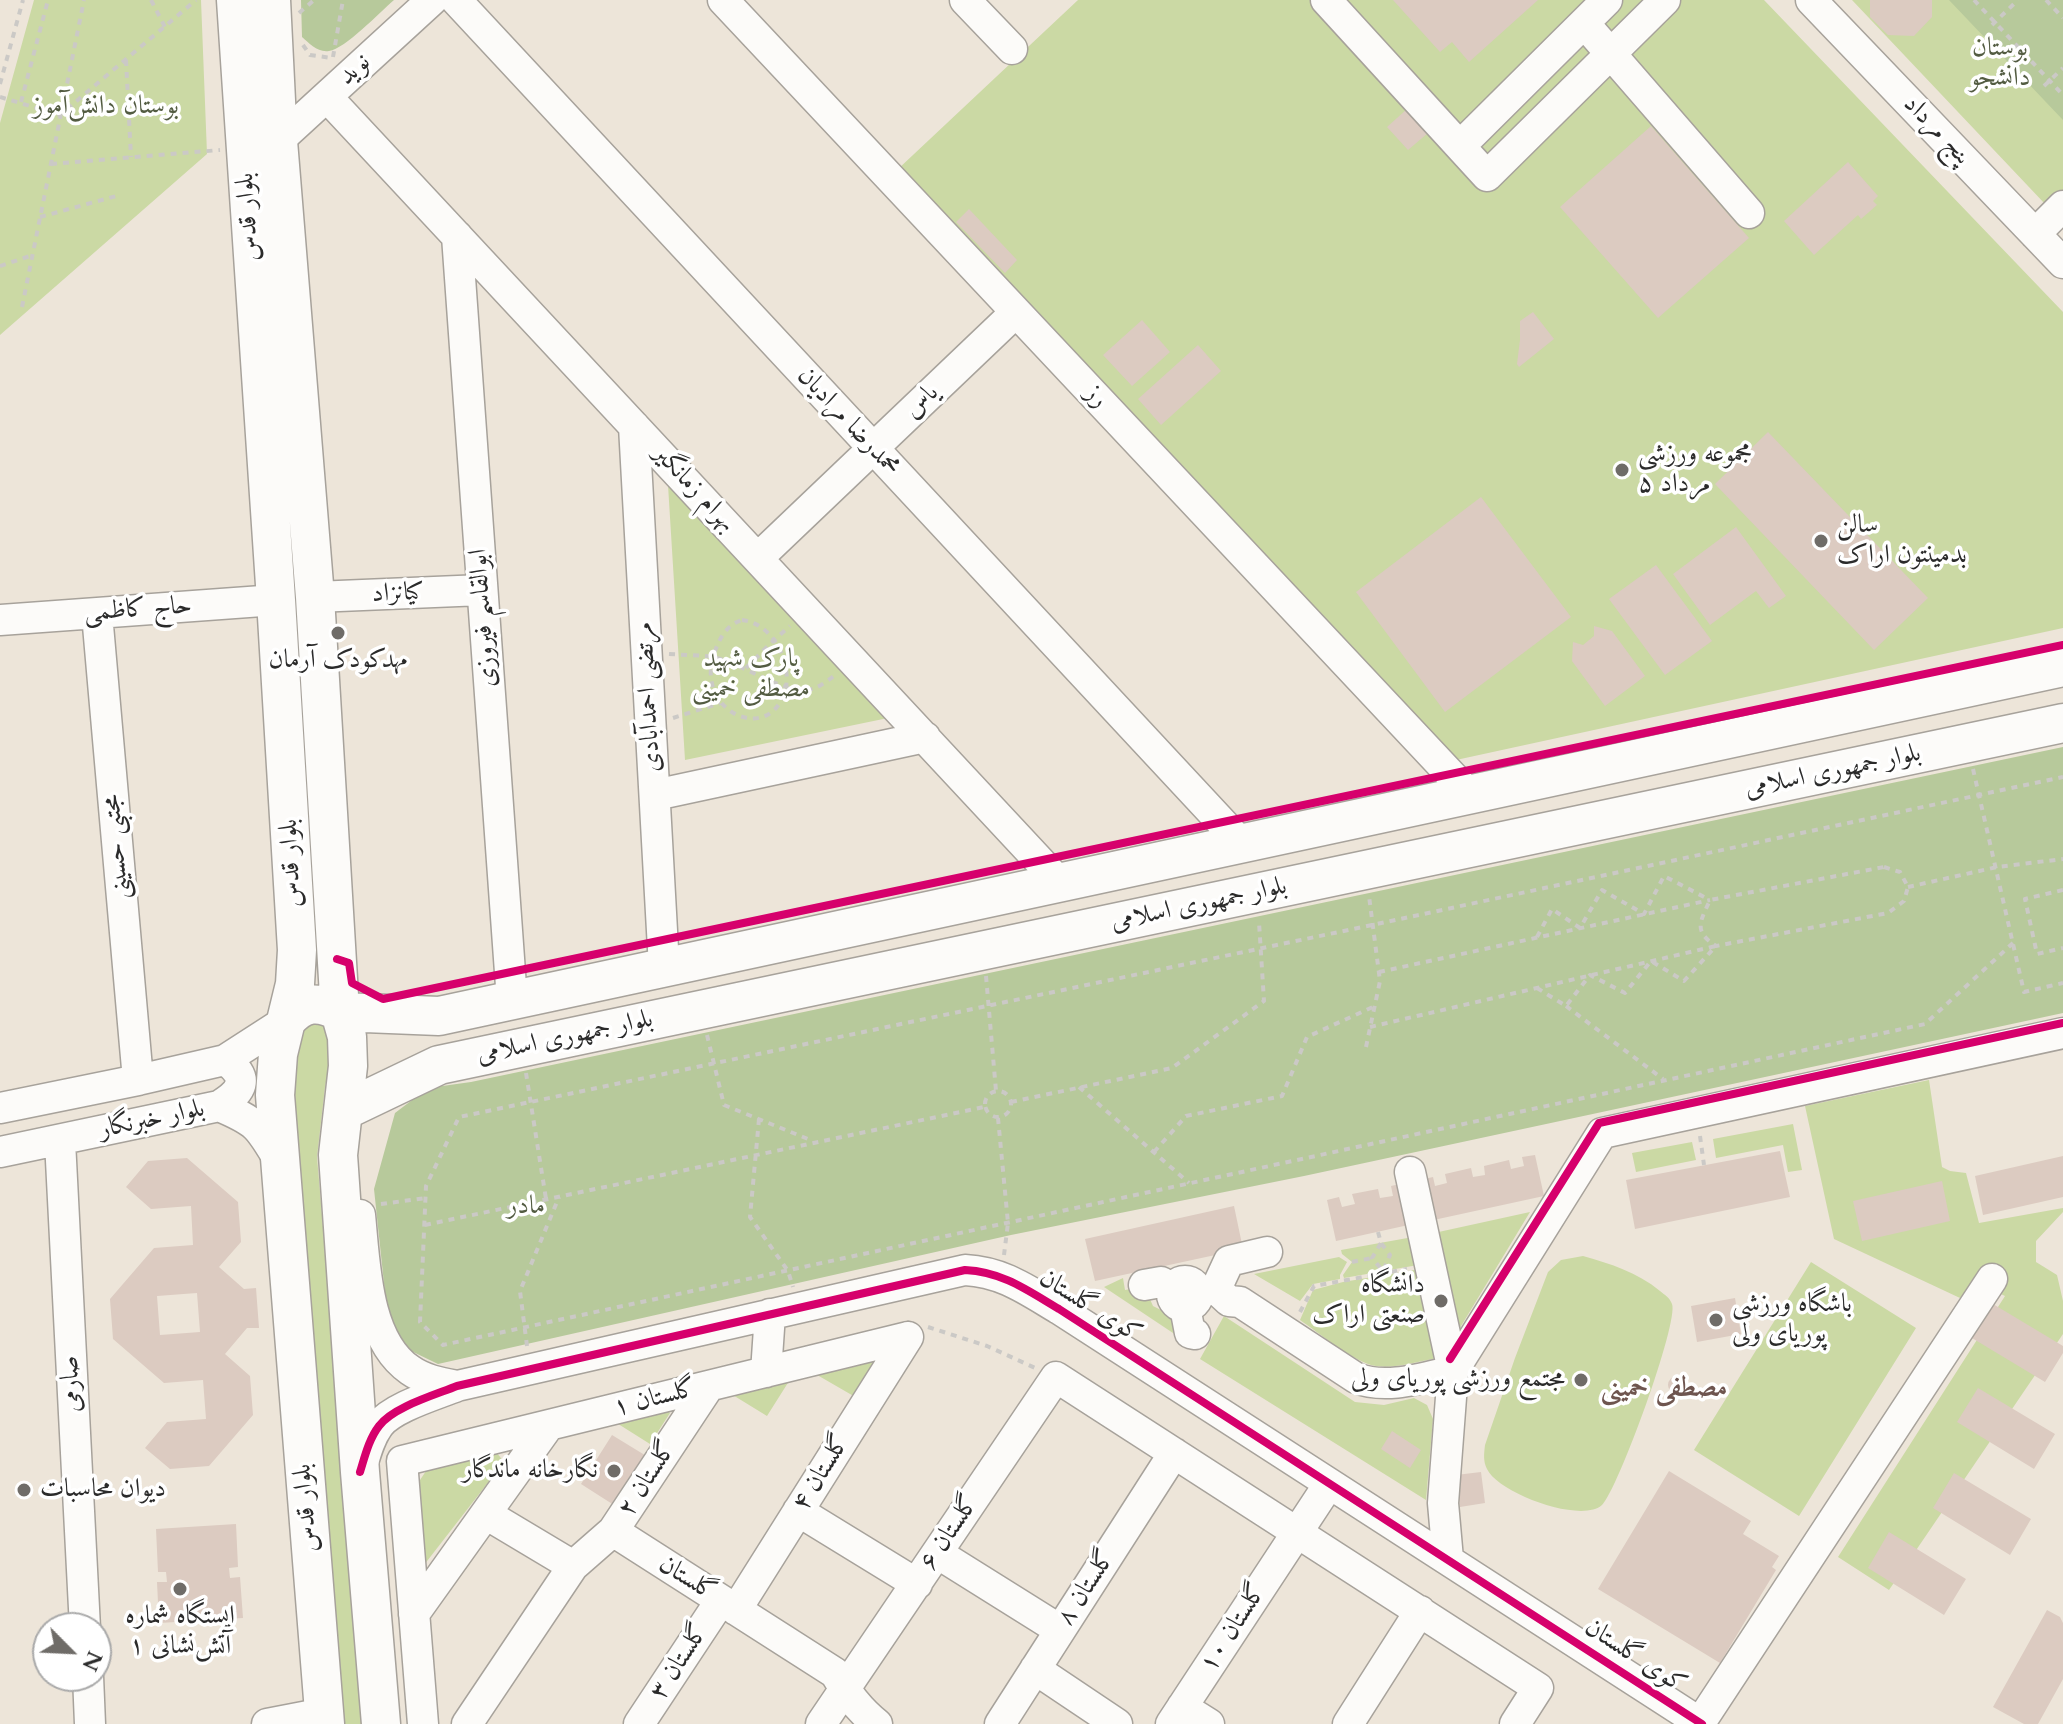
<!DOCTYPE html>
<html>
<head>
<meta charset="utf-8">
<style>
  body { margin:0 }
  #map { position:relative; width:2063px; height:1724px; overflow:hidden; background:#ede5d9; font-family:Cardo,serif }
  canvas { display:block }
  .north { position:absolute; left:32px; top:1612px; width:80px; height:80px; box-sizing:border-box; background:#fff; border:2px solid #aaa; border-radius:50%; rotate:114deg; font-size:22px; font-weight:700; line-height:32px; text-align:center; color:#2b2b2b }
  .north::after { content:''; display:block; margin:auto; width:28px; height:36px; background:#6f6c68; clip-path:polygon(50% 0,100% 100%,50% 72%,0 100%) }
</style>
</head>
<body>
<div id="map">
<canvas width="2063" height="1724"></canvas>
<div class="north">N</div>
</div>
<script>
const ctx = document.querySelector('canvas').getContext('2d');
ctx.lineJoin = 'round';
function fill(path, color) { ctx.fillStyle = color; ctx.fill(path, 'evenodd'); }
function strokePath(path, color, width, dash) { ctx.strokeStyle = color; ctx.lineWidth = width; ctx.lineCap = dash ? 'butt' : 'round'; ctx.setLineDash(dash || []); ctx.stroke(path); }
function label(font, color, halo, rows, align = 'center') {
  ctx.font = font + ' Cardo,Amiri,serif'; ctx.lineWidth = 7; ctx.setLineDash([]); ctx.textBaseline = 'middle'; ctx.strokeStyle = halo; ctx.fillStyle = color; for (const [text, x, y, turn = 0] of rows) {
    ctx.save(); ctx.translate(x, y); ctx.rotate((+turn || 0) * Math.PI / 180); ctx.textAlign = isNaN(turn) ? turn : align; if (halo) ctx.strokeText(text, 0, 0); ctx.fillText(text, 0, 0); ctx.restore();
  }
}
const green = new Path2D(`
  M34,0H201L207,154L0,335V123Z
  M1078,0H1764L2063,312V628L1456,760L897,170Z
  M1852,0H2063V223Z
  M668,485L888,718L685,760Z
  M312,1019L326,1024L333,1044L325,1087L317,1157L366,1724H342L291,1095L298,1027Z
  M1929,1080L1942,1167L1950,1171L1966,1173L1979,1223L2063,1208V1212L2036,1241V1262L2057,1275L2063,1301V1334L1889,1590L1838,1557L2005,1296L1974,1281L1960,1298L1834,1239L1805,1106Z
  M1793,1124L1802,1170L1788,1172L1783,1145L1716,1158L1713,1139Z
  M1692,1142L1696,1160L1636,1172L1632,1153Z
  M1530,1212L1455,1336L1434,1233Z
  M1413,1237L1418,1265L1344,1278L1343,1275L1352,1262L1342,1254L1341,1250Z
  M1583,1256C1611,1264 1637,1272 1660,1291C1665,1295 1670,1298 1672,1304C1679,1322 1618,1490 1602,1505C1581,1524 1498,1493 1487,1469C1483,1461 1484,1454 1485,1445L1515,1358L1548,1272L1561,1260Z
  M1339,1257L1347,1262L1340,1275V1279L1313,1284L1300,1301L1254,1274Z
  M1811,1262L1916,1328L1799,1516L1694,1450Z
  M1420,1269L1436,1356L1433,1359C1415,1362 1394,1369 1376,1366C1355,1363 1319,1333 1300,1320L1313,1290L1343,1282Z
  M1123,1278L1125,1290L1136,1288L1149,1297L1153,1306L1173,1316L1194,1347L1104,1287Z
  M1224,1316L1355,1402L1384,1405L1414,1398L1427,1405L1433,1419L1426,1500L1200,1359Z
  M884,1356L857,1398L812,1372Z
  M791,1378L767,1416L723,1389Z
  M660,1403L670,1413L650,1444L604,1415Z
  M493,1448L504,1462L424,1565L416,1486L430,1465Z`);
const forest = new Path2D(`
  M301,0H394C380,12 345,49 329,51C318,53 309,43 302,37Z
  M1949,0H2063V120Z
  M2063,747V1013L1304,1176L1011,1235L438,1364L407,1349L388,1321L374,1189L395,1113L428,1088L471,1082Z`);
const building = new Path2D(`
  M1393,0H1538L1469,62L1452,42L1440,52Z
  M1870,0H1932V17L1914,36L1888,35L1870,17Z
  M1407,109L1428,133L1408,150L1387,127Z
  M1651,126L1749,238L1658,318L1560,207Z
  M1848,162L1878,196L1873,201L1877,205L1861,219L1858,215L1814,255L1784,221Z
  M969,209L1017,260L1005,273L956,222Z
  M1533,312L1554,339L1519,367L1517,364L1520,340V321Z
  M1142,320L1170,352L1132,386L1103,355Z
  M1198,345L1221,371L1161,425L1138,399Z
  M1768,432L1928,598L1874,650L1715,484Z
  M1481,497L1571,617L1445,712L1356,592Z
  M1736,527L1786,596L1769,608L1756,591L1710,625L1673,574Z
  M1656,565L1712,641L1665,675L1609,599Z
  M1594,626L1612,631L1645,676L1605,706L1572,661L1573,642L1583,645L1594,636Z
  M1780,1151L1790,1197L1635,1229L1626,1180Z
  M1535,1155L1544,1196L1429,1221L1420,1180L1433,1177L1435,1186L1447,1183L1445,1174L1471,1168L1473,1177L1485,1175L1484,1166L1509,1160L1511,1169L1524,1166L1522,1157Z
  M2063,1156V1197L1983,1215L1975,1176Z
  M187,1158L238,1202L241,1242L219,1267L244,1289L256,1288L259,1328H247L225,1354L250,1376L253,1415L209,1466L170,1469L145,1448L167,1422L206,1419L203,1380L164,1383L113,1339L110,1299L154,1248L193,1245L191,1206L151,1209L126,1187L148,1161ZM197,1293L200,1332L160,1335L157,1296Z
  M1942,1181L1950,1221L1862,1241L1853,1201Z
  M1404,1183L1413,1224L1336,1241L1327,1200L1339,1197L1342,1207L1355,1204L1352,1194L1378,1189L1380,1198L1393,1196L1391,1186Z
  M1234,1206L1243,1249L1095,1281L1085,1239Z
  M1735,1298L1741,1334L1697,1342L1691,1306Z
  M1988,1301L2063,1346V1353L2045,1382L1967,1335Z
  M1668 1385a9 9 0 1 1 18 0a9 9 0 1 1-18 0Z
  M1978,1388L2055,1434L2034,1469L1957,1422Z
  M1392,1431L1421,1450L1410,1468L1381,1449Z
  M612,1435L648,1457L617,1507L581,1484Z
  M1669,1471L1751,1521L1743,1534L1779,1556L1772,1567L1776,1570L1720,1663L1598,1589Z
  M1481,1472L1485,1503L1460,1507L1456,1475Z
  M1954,1473L2031,1519L2010,1555L1933,1508Z
  M236,1524L238,1567L229,1568L230,1578L240,1577L243,1618L159,1623L157,1582H167L166,1572H158L156,1529Z
  M1889,1532L1966,1579L1944,1615L1868,1568Z
  M2047,1610L2060,1617L2063,1623V1679L2038,1724H2024L1993,1707Z`);
const path = new Path2D(`
  M151,0L165,27
  M1974,0L2063,95
  M2046,0L2063,18
  M299,13L314,0
  M1992,25L2018,0
  M303,45L310,55L332,58
  M333,57L343,0
  M126,60L131,157
  M0,84L23,0
  M2044,86L2063,68
  M0,97L60,115L196,0
  M21,102L48,0
  M51,164L220,150
  M40,217L120,195
  M0,266L33,255
  M22,307L84,0
  M742,620C772,623 793,662 785,691C768,748 688,708 717,646C722,634 729,624 742,620Z
  M669,654C684,655 699,655 713,657C742,663 780,692 807,690C817,689 826,682 834,676
  M746,668L774,640L790,626
  M673,718L720,703
  M1973,769L2024,992L2063,983
  M1884,867L1900,872L1908,887L1904,901L1888,913L1716,946C1693,931 1700,922 1710,900Z
  M1908,887L1997,867L2063,859
  M2063,890L2025,899L2037,954L2063,948
  M1537,937L1552,909L1580,928L1602,890L1644,914L1664,876L1708,899
  M2013,943L1925,1024L443,1345L420,1322L426,1186L459,1117L1372,925L2063,777
  M1379,972L1710,900
  M986,976L996,1091
  M1537,988L1566,1006L1590,975L1625,993L1651,961L1684,981L1715,947
  M1566,1006L1663,1079
  M1370,1027L1716,946
  M707,1035L724,1105L813,1141
  M1366,1047L1380,981L1369,896
  M526,1073L546,1199
  M1079,1087L1189,1183
  M985 1104a13 13 0 1 1 26 0a13 13 0 1 1-26 0Z
  M1011,1102L1172,1068L1264,1001L1259,922
  M998,1118L1008,1223L1004,1255
  M759,1119L750,1217L788,1271L793,1287
  M1700,1136L1704,1165
  M1154,1152L1186,1116L1282,1096L1307,1037L1375,1006
  M381,1204L426,1198
  M425,1225L984,1107
  M1378,1232L1381,1243L1390,1255L1383,1271L1372,1258L1381,1243
  M1352,1262L1372,1258
  M1300,1312L1314,1286L1407,1269
  M928,1327L987,1346L1035,1368
  M527,1346L520,1291L559,1197`);
const minor = new Path2D(`
  M456,0L1241,843
  M723,0L1469,794
  M965,0L1012,49
  M1326,0L1487,176L1665,0
  M1811,0L2063,263
  M1584,23L1749,213
  M327,97L1060,883
  M278,141L432,0
  M1460,146L1607,0
  M2035,234L2063,206
  M457,236L512,1000
  M634,426L664,967
  M758,558L1016,312
  M315,597L482,590
  M97,614L138,1080
  M0,620L276,600
  M655,795L925,737
  M219,1106C242,1092 251,1078 225,1060
  M0,1108L138,1080L225,1060L287,1020
  M60,1141L85,1628
  M0,1152L219,1106C257,1122 259,1126 280,1162
  M360,1215C365,1264 366,1340 410,1370C424,1380 441,1383 457,1386
  M1172 1294a13 13 0 1 1 26 0a13 13 0 1 1-26 0Z
  M1144,1285L1161,1282L1173,1289
  M1216,1289L1229,1261L1267,1252
  M1197,1292L1216,1289L1229,1301L1240,1302L1356,1378C1386,1390 1422,1378 1453,1371L1410,1172
  M1185,1307L1190,1333L1195,1334
  M766,1372L770,1314
  M362,1466C366,1452 370,1437 379,1425C393,1407 435,1395 457,1386L965,1270C1003,1272 1027,1290 1059,1309L1702,1724
  M798,1511L917,1584
  M486,1514L573,1566L613,1531L835,1673C847,1694 859,1710 877,1724
  M613,1531L709,1386
  M937,1553L1060,1630
  M1448,1559L1443,1503L1453,1371L1602,1133L2063,1033
  M736,1610L908,1337
  M414,1614L549,1425
  M1035,1669L1117,1724
  M88,1676L90,1724
  M1182,1707L1209,1724
  M1700,1723L1992,1279
  M267,1724L324,1713
  M423,1724L402,1461L908,1337
  M467,1724L573,1566
  M639,1724L721,1600
  M821,1724L1056,1377L1538,1688L1515,1724
  M1000,1724L1174,1453
  M1171,1724L1329,1484
  M1348,1724L1420,1611`);
const major = new Path2D(`
  M236,0L276,600L297,950L295,984L278,1054L275,1095L325,1724
  M271,0L278,141L315,597L340,1012L347,1037L348,1066L338,1155L360,1472L381,1724
  M287,1020C304,1001 318,1001 340,1012L439,1016L2063,667
  M343,1111L439,1065L2063,723`);
const cycleway = new Path2D(`
  M337,959L349,963L352,983L383,999L2063,645
  M1450,1359L1599,1123L2063,1023
  M360,1472C365,1456 369,1439 379,1426C393,1407 435,1395 457,1386L965,1270C1003,1272 1027,1290 1059,1309L1702,1724`);
const markers = [
  [1622,470,8,"#6f6c68"],
  [1821,541,8,"#6f6c68"],
  [338,633,8,"#6f6c68"],
  [1441,1301,8,"#6f6c68"],
  [1716,1320,8,"#6f6c68"],
  [1581,1380,8,"#6f6c68"],
  [614,1471,8,"#6f6c68"],
  [24,1490,8,"#6f6c68"],
  [180,1589,8,"#6f6c68"]
];
const parkNames = [
  ["بوستان",2000,49],
  ["دانشجو",2000,79],
  ["بوستان دانش‌آموز",106,107],
  ["پارک شهید",751,660],
  ["مصطفی خمینی",751,690],
  ["مادر",526,1207]
];
const streetNames = [
  ["نوید",355,70,-42],
  ["پنج مرداد",1937,131,46],
  ["بلوار قدس",249,217,-94],
  ["رز",1096,397,47],
  ["یاس",922,402,-44],
  ["محمدرضا مرادیان",848,422,47],
  ["بهرام زمانگیر",694,489,47],
  ["کیانزاد",398,594,-2],
  ["حاج کاظمی",138,610,-4],
  ["ابوالقاسم فیروزی",484,618,-94],
  ["مرتضی احمدآبادی",649,697,-93],
  ["بلوار جمهوری اسلامی",1833,772,-12],
  ["مجتبی حسینی",117,847,-95],
  ["بلوار قدس",292,863,-93],
  ["بلوار جمهوری اسلامی",1199,905,-12],
  ["بلوار جمهوری اسلامی",565,1038,-12],
  ["بلوار خبرنگار",152,1120,-12],
  ["کوی گلستان",1090,1307,32],
  ["صارمی",72,1384,-93],
  ["گلستان ۱",655,1399,-14],
  ["گلستان ۴",822,1473,-58],
  ["گلستان ۲",648,1479,-57],
  ["بلوار قدس",307,1508,-95],
  ["گلستان ۶",950,1533,-56],
  ["گلستان",687,1579,32],
  ["گلستان ۸",1087,1588,-57],
  ["گلستان ۱۰",1234,1628,-57],
  ["کوی گلستان",1635,1657,33],
  ["گلستان ۳",680,1662,-57]
];
const poiNames = [
  ["مجموعه ورزشی",1638,455],
  ["۵ مرداد",1638,485],
  ["سالن",1837,526],
  ["بدمینتون اراک",1837,556],
  ["مهدکودک آرمان",338,661,"center"],
  ["دانشگاه",1425,1286,"right"],
  ["صنعتی اراک",1425,1316,"right"],
  ["باشگاه ورزشی",1732,1305],
  ["پوریای ولی",1732,1335],
  ["مجتمع ورزشی پوریای ولی",1565,1380,"right"],
  ["نگارخانه ماندگار",598,1471,"right"],
  ["دیوان محاسبات",40,1490],
  ["ایستگاه شماره",180,1617,"center"],
  ["۱ آتش‌نشانی",180,1647,"center"]
];
const neighbourhoodNames = [
  ["مصطفی خمینی",1664,1390]
];
fill(green, '#cbd9a4');
fill(forest, '#b7c99b');
fill(building, '#dccbc1');
strokePath(minor, '#a7a29b', 33);
strokePath(major, '#a7a29b', 41);
strokePath(path, '#cbc9c6', 4, [6, 6]);
strokePath(minor, '#fcfbf9', 30);
strokePath(major, '#fcfbf9', 38);
strokePath(cycleway, '#d6006c', 8);
for (const [x, y, r, color] of markers) { const dot = new Path2D(); dot.arc(x, y, r, 0, 2 * Math.PI); ctx.fillStyle = color; ctx.fill(dot); strokePath(dot, '#fff', 3); }
label('26px', '#535c42', '#fff', parkNames);
label('26px', '#2b2b2b', '#fff', streetNames);
label('26px', '#2b2b2b', '#fff', poiNames, 'left');
label('bold 28px', '#6e554f', '#fff', neighbourhoodNames);
</script>
</body>
</html>
